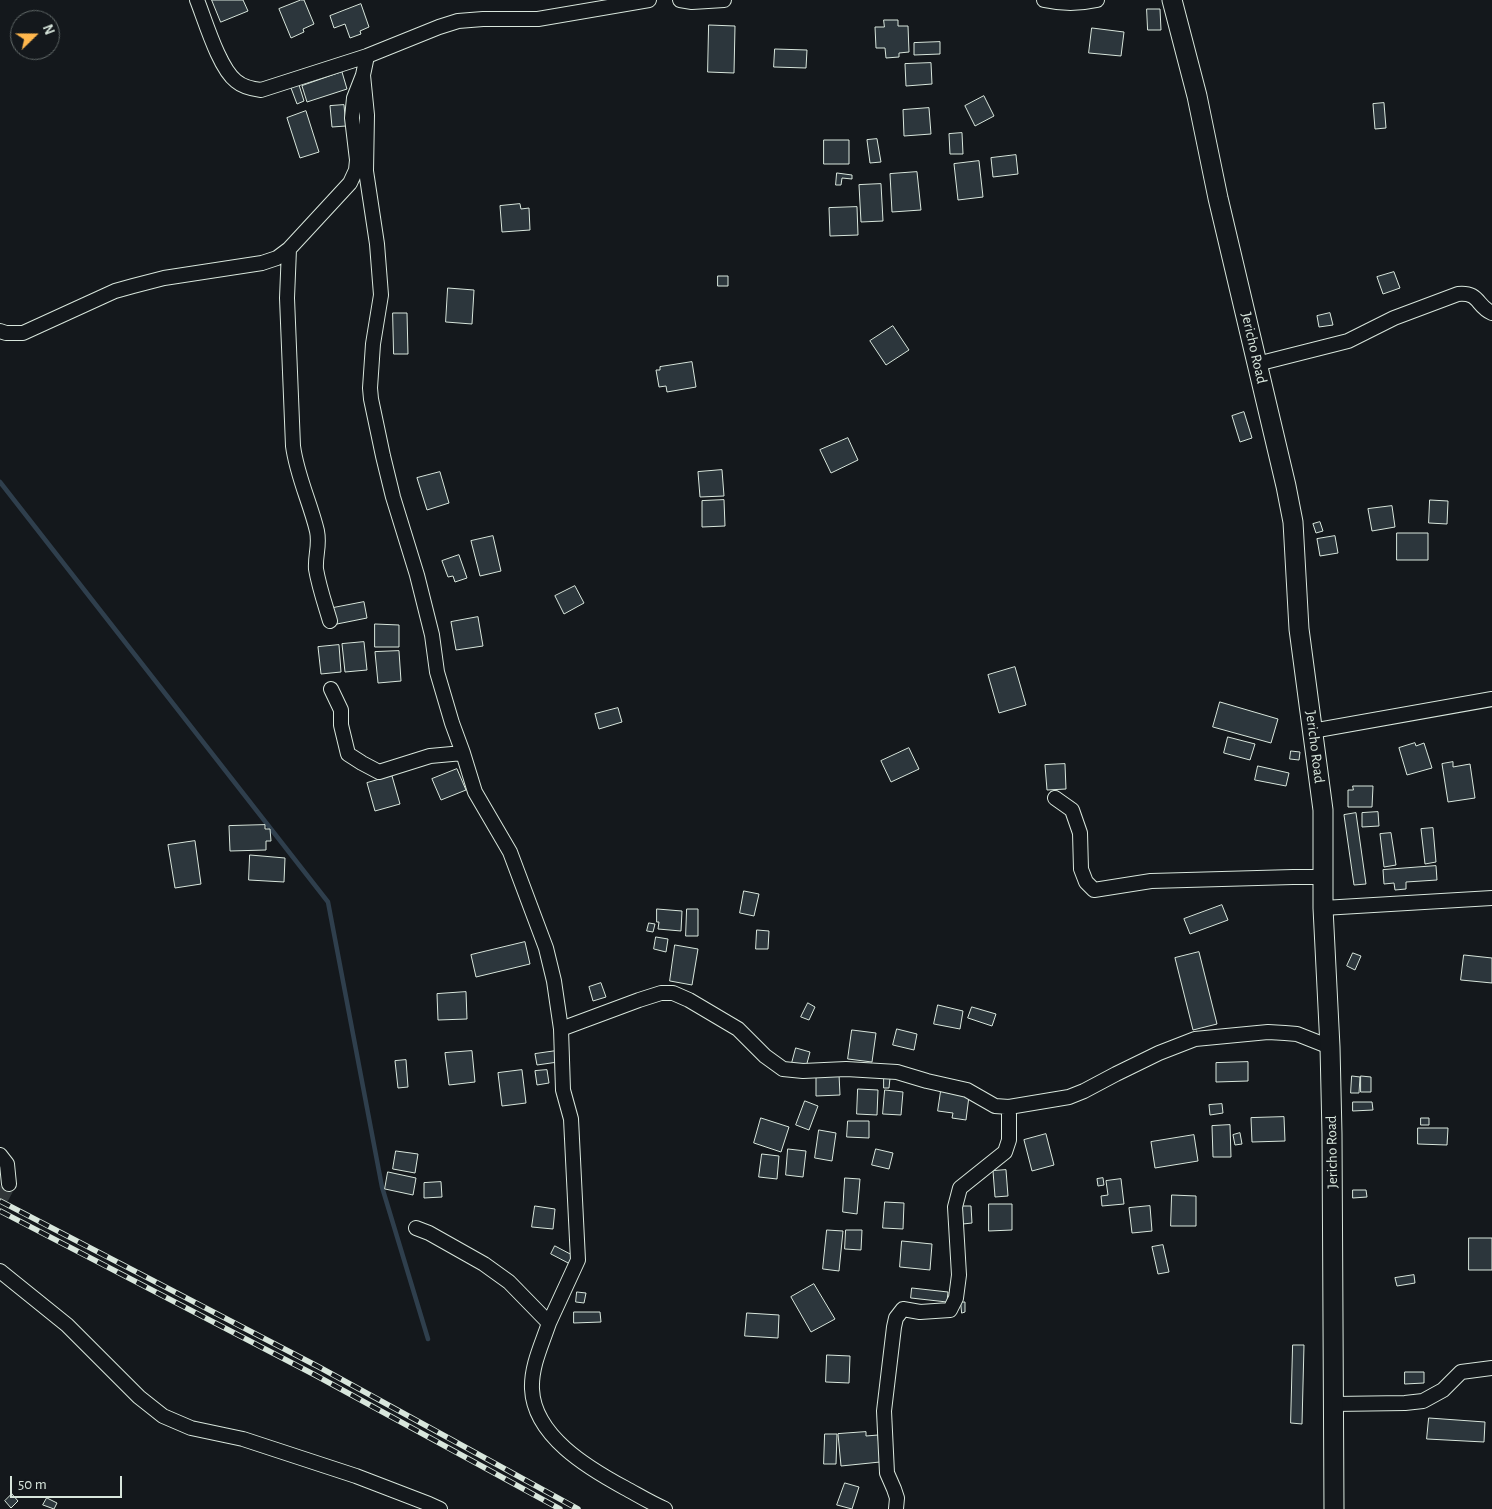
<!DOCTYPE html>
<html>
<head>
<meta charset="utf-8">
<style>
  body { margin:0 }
  #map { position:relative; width:1492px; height:1509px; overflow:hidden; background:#14181c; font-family:"Alegreya Sans",sans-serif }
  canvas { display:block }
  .north { position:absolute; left:10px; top:10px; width:50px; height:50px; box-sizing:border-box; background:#14181c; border:1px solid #626a69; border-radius:50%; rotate:68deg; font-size:14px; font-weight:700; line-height:20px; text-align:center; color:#d8e6dc }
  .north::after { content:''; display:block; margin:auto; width:18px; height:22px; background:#ffb74d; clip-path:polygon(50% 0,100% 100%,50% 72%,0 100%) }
  .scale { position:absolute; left:10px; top:1476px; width:112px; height:22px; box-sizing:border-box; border:2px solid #d8e6dc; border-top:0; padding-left:6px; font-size:15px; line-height:18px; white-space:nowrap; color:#d8e6dc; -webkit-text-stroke:4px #14181c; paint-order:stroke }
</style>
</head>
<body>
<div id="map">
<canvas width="1492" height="1509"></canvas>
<div class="north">N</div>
<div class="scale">50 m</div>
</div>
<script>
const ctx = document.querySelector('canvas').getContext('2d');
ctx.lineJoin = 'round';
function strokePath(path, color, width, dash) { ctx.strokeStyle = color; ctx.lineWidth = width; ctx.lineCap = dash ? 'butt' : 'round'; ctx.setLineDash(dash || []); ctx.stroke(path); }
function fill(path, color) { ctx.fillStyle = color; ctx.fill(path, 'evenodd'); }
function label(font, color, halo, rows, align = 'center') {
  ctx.font = font + ' "Alegreya Sans",sans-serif'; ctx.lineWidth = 4; ctx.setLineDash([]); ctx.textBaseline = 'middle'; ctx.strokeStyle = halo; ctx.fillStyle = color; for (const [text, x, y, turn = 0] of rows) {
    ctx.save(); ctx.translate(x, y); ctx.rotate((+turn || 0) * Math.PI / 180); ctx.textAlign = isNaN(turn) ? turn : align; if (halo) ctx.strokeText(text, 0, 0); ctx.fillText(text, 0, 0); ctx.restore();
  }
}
const stream = new Path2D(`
  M0,482L328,902L382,1187L428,1339`);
const building = new Path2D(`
  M212,0H243L248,11L221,22Z
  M301,0H304L314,24L303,29L304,32L291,38L279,9Z
  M361,4L369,27L360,31L361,34L350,38L345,24L334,28L330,16Z
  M1147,9H1160L1161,30H1148Z
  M884,20H898V26H908L909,52L899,53V57L886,58L885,48H876L875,27H884Z
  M709,25L735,26L734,73L708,72Z
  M1092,28L1124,32L1121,56L1089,53Z
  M940,42V54L914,55V43Z
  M775,49L807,50L806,68L774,67Z
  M931,63L932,84L906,86L905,64Z
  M342,72L347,89L307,102L302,86Z
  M299,85L304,101L297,104L291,88Z
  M984,96L994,116L975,126L965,106Z
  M1384,103L1386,128L1375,129L1373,104Z
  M344,105L346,126L332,127L330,106Z
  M929,108L931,134L904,136L903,110Z
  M306,111L319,152L300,158L287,118Z
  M962,133L963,154H950L949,134Z
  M877,139L881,162L870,163L867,140Z
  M824,140H849V164H824Z
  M1016,155L1018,174L993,177L991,158Z
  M979,161L983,197L958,200L954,164Z
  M917,172L921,210L892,212L890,174Z
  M837,173L852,175V179L842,178L841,185H836Z
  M881,184L883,221L861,222L859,185Z
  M520,204L521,209L529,208L530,230L502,232L500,206Z
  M857,207L858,235L830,236L829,208Z
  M1394,272L1400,288L1383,294L1377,277Z
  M718,276H728V286H718Z
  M448,288L474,290L472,324L446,322Z
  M393,313H407L408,354H394Z
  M1330,313L1333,325L1319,327L1317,316Z
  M893,326L909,350L886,365L870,341Z
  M692,362L696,387L667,392L666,386L659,387L656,370H660V367Z
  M1244,412L1252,438L1240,442L1232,416Z
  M848,438L858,460L831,473L820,450Z
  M722,470L724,496L700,497L698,472Z
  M440,472L449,503L427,510L417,478Z
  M724,500L725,526L702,527V501Z
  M1430,500L1448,501L1447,524L1429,523Z
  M1392,506L1395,527L1372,531L1368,509Z
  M1320,522L1323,531L1316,533L1313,524Z
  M1397,533H1428V560H1397Z
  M493,536L501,571L480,576L471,541Z
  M1335,536L1338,553L1320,556L1317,539Z
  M459,555L467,578L455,582L453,576L448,577L442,561Z
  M575,586L584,603L564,614L555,596Z
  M364,602L367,618L337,624L333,608Z
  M478,617L483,646L456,650L451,622Z
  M375,624L399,625V647H375Z
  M364,642L367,670L345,672L342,644Z
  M339,645L341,672L321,674L318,647Z
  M399,651L401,681L378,683L375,652Z
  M1015,667L1026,705L999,713L988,675Z
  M1220,702L1278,719L1271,743L1213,727Z
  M618,708L622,722L599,729L595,714Z
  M1228,737L1255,744L1250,760L1224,753Z
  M1415,743L1416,746L1424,743L1432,768L1407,775L1399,748Z
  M909,748L919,769L891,782L881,761Z
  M1291,751L1300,752L1299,760L1290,759Z
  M1453,762V767L1470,764L1475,798L1448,802L1442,764Z
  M1065,764L1066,789L1047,790L1045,765Z
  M1258,766L1289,773L1286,786L1255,780Z
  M457,769L466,790L441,800L432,779Z
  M392,776L400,804L375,811L367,783Z
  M1353,786H1373L1372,807H1348V790H1353Z
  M1378,812L1379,826L1362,827V813Z
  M1356,813L1366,884L1354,885L1344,815Z
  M265,825V829H270L271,841H266V850L230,851L229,826Z
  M1433,828L1436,862L1425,864L1421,829Z
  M1391,833L1396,865L1384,867L1380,834Z
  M195,841L201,884L175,888L168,845Z
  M250,855L285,858L284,882L249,880Z
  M1436,866L1437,880L1406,882V889L1395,890L1394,883L1384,884L1383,870Z
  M744,891L759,894L754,916L740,913Z
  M1222,905L1228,920L1190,934L1184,919Z
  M657,909L682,911L681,931L658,929L659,922H657Z
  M687,909H698V936H686Z
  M649,923L655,924L653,932L647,931Z
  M757,930L769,931L768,949H756Z
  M656,937L668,939L666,952L654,949Z
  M525,942L530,964L476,977L471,955Z
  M675,945L698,949L692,985L670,981Z
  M1199,952L1217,1024L1193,1030L1175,958Z
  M1353,953L1361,956L1355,970L1347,966Z
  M1464,955L1492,958V983L1461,980Z
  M601,983L606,997L593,1001L589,987Z
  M466,992L467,1019L438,1020L437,994Z
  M808,1003L815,1007L809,1020L801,1017Z
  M938,1005L963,1011L960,1029L934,1024Z
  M972,1007L996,1014L992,1026L968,1018Z
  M897,1029L917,1034L914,1050L893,1045Z
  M852,1030L876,1033L872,1062L848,1059Z
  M796,1048L810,1052L806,1067L792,1063Z
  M472,1051L475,1082L449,1085L445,1053Z
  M556,1051L558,1062L537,1065L535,1054Z
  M406,1060L408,1087L398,1088L395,1061Z
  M1248,1062V1081L1216,1082V1063Z
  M522,1070L526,1103L502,1106L498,1073Z
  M547,1070L549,1083L537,1085L535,1071Z
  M839,1074L840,1095L816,1096V1075Z
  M1352,1076L1360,1077L1359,1093H1351Z
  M1361,1076L1371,1077V1092H1361Z
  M884,1077L890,1078L889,1088H884Z
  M858,1089L878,1090L877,1115L857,1114Z
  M885,1090L903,1092L901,1115L883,1114Z
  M941,1091L969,1096L966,1120L952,1118L953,1113L938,1111Z
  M805,1101L818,1106L809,1130L796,1125Z
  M1353,1102H1372L1373,1110L1353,1111Z
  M1222,1104L1223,1113L1210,1115L1209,1105Z
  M1284,1117L1285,1141L1252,1142L1251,1118Z
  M761,1118L789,1127L781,1152L754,1143Z
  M1421,1118H1429V1125H1421Z
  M848,1121H869V1138L847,1137Z
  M1230,1125L1231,1157H1213L1212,1126Z
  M1418,1128H1448L1447,1145L1418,1144Z
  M819,1130L836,1133L832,1161L815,1158Z
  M1240,1133L1242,1144L1235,1145L1233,1135Z
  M1046,1134L1054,1165L1032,1171L1024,1140Z
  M1194,1135L1198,1161L1155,1168L1151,1142Z
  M788,1149L806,1151L803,1177L786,1175Z
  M876,1149L893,1153L889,1169L872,1165Z
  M396,1151L418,1154L415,1173L393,1169Z
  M762,1154L779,1156L777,1179L759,1177Z
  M1006,1170L1008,1196L995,1197L993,1171Z
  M388,1172L416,1178L413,1195L385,1189Z
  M845,1178L860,1179L857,1214L843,1212Z
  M1103,1178L1104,1185L1098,1186L1097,1179Z
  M1121,1179L1124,1204L1102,1206L1101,1196L1108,1195L1106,1181Z
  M441,1182L442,1197L424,1198V1183Z
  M1353,1190H1366L1367,1197L1353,1198Z
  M1172,1195L1196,1196V1226H1171Z
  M885,1202L904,1203L903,1229L883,1228Z
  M989,1204H1012V1230L989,1231Z
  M535,1206L555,1209L553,1229L532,1227Z
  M961,1206H971L972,1223L963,1224Z
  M1150,1206L1152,1231L1132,1233L1129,1208Z
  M827,1230L843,1231L839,1271L823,1269Z
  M846,1230H862L861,1250L845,1249Z
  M1469,1238H1492V1270H1469Z
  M902,1241L932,1244L930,1270L900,1267Z
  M1163,1245L1169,1272L1158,1274L1152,1247Z
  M555,1246L576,1257L572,1265L551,1254Z
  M1414,1275L1415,1283L1397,1286L1395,1278Z
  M814,1284L835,1319L811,1332L791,1297Z
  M912,1288L948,1292L947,1302L911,1298Z
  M577,1292L586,1293L584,1303L576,1302Z
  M961,1302H965V1312L962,1313Z
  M574,1312H600L601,1322L574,1323Z
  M747,1313L779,1315L778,1338L745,1336Z
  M1293,1345H1304L1302,1424L1291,1423Z
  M827,1355L850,1356L849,1383L826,1382Z
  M1405,1372H1424V1383L1405,1384Z
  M1429,1418L1485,1422L1484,1442L1427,1439Z
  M866,1432V1436L878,1435L880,1462L841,1466L838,1434Z
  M825,1434H837L836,1464H824Z
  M845,1483L859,1487L852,1509L837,1505Z
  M12,1494L18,1501L11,1508L5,1501Z
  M47,1498L57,1503L54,1509L43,1505Z`);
const streetTunnel = new Path2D(`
  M0,1201L9,1184`);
const street = new Path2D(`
  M197,0C205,20 219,68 236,81C243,87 252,89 261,90L367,56L439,27L458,21L483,19H538L649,0
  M680,0L692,2L724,0
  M1044,0C1062,4 1079,4 1097,0
  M363,75L367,115L366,171L377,244L381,295L373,344L370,388L371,399L383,456L393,497L417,575L432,635L437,672L452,723L463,753
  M289,249L287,298L293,446C297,476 310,502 317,531C320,546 315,555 316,569C319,587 325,604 330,621
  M0,331L6,333H23L115,291L133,286L164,278L262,263L277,258L289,249L350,183L356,170L357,160L352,118L354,98L363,75L367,56
  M1257,364L1348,341L1394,318L1458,294C1480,292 1476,306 1492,313
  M331,689L341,710V725L348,754L362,763L379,772L430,756L463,753L475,792L510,852L546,948L554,981L561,1029L563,1090L571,1119L578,1260L549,1323L509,1282L484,1264L429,1233L416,1228
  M1312,731L1492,699
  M1055,798L1072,810L1080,833L1081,869L1086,882L1094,890L1151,881L1293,877H1323
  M1323,908L1492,898
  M561,1029L639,1000L661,993H673L689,1000L738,1029L765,1056L783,1069L803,1071L846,1069L897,1072L927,1081L967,1090L995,1106L1009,1107L1069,1097L1084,1091L1116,1074L1159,1053L1195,1039L1268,1032L1285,1033L1297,1034L1330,1047
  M0,1155L7,1164L9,1184
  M0,1271L67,1325L139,1397L163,1416L191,1428L243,1439L356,1476L429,1504L440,1509
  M549,1323C542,1344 531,1366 532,1389C534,1436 588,1468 625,1488C638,1495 651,1503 665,1509
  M1334,1404L1405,1403L1423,1401L1443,1390L1461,1372L1492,1368
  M896,1509L897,1498L894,1489L887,1473L884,1411L894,1327L896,1318L903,1309L920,1312L950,1310L956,1298L959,1275L955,1207L960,1188L1005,1152L1009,1140V1107`);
const secondary = new Path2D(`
  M1172,0L1197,96L1218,198L1286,486L1293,522L1299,629L1323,810V908L1330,1047L1332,1134L1334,1509`);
const rail = new Path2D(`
  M0,1201L319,1367L578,1509
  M0,1211L315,1375L560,1509`);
const streetNames = [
  ["Jericho Road",1254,348,77],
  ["Jericho Road",1315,747,83],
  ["Jericho Road",1332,1152,-91]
];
strokePath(stream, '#2f3f4d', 4.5);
fill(building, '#2c363c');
strokePath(building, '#d8e6dc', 1);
strokePath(streetTunnel, '#313739', 14, [14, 7]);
strokePath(street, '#d8e6dc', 16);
strokePath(secondary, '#d8e6dc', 21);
strokePath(street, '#14181c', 14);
strokePath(secondary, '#14181c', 19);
strokePath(rail, '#d8e6dc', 5.5);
strokePath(rail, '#14181c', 4, [11]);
label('15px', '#d8e6dc', '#14181c', streetNames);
</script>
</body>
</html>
